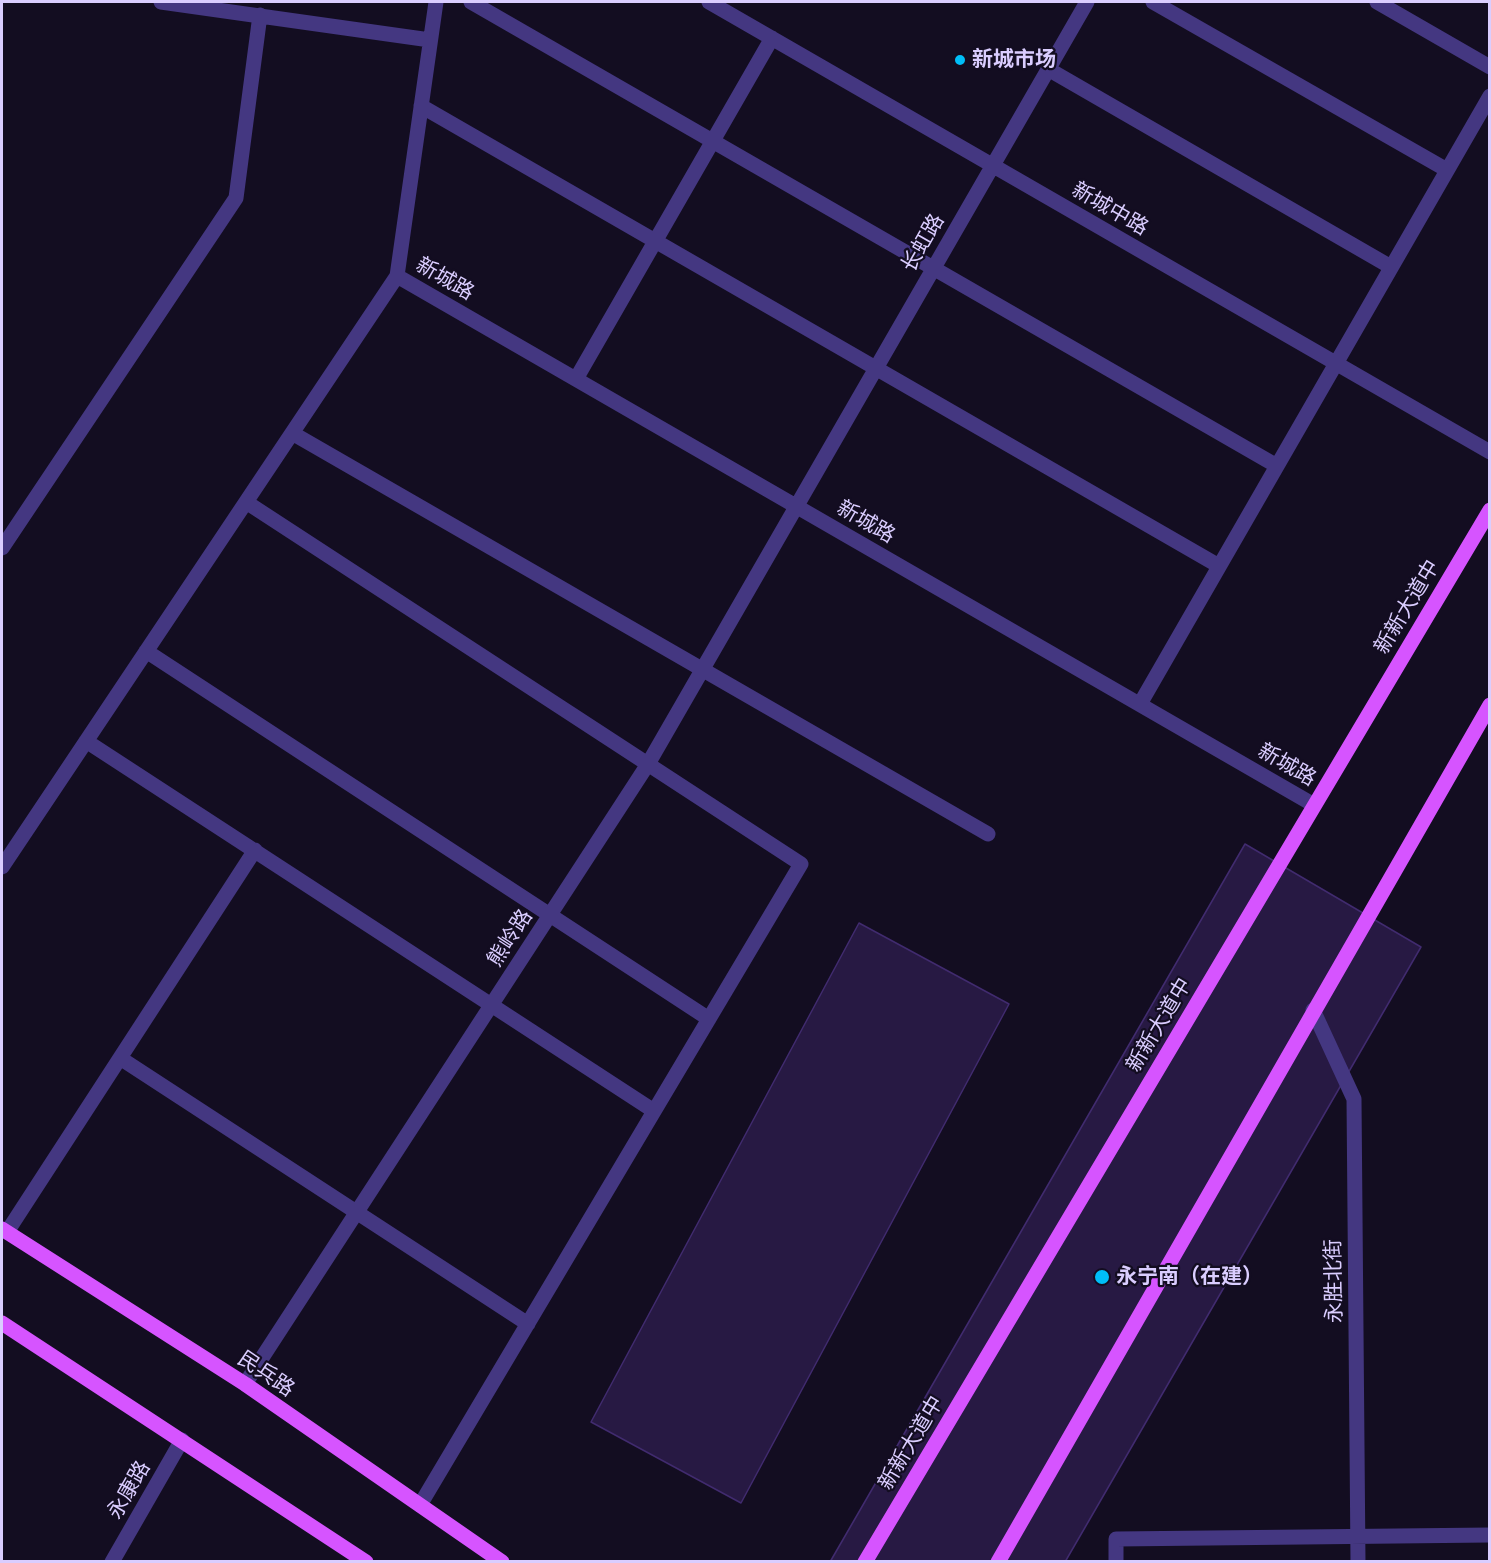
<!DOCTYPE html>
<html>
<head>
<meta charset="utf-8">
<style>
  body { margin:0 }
  #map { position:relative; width:1491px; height:1563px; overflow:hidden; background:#130d21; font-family:"Public Sans",sans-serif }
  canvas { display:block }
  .frame { position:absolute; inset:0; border:3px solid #dacdff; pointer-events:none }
</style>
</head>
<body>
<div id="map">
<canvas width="1491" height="1563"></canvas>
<div class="frame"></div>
</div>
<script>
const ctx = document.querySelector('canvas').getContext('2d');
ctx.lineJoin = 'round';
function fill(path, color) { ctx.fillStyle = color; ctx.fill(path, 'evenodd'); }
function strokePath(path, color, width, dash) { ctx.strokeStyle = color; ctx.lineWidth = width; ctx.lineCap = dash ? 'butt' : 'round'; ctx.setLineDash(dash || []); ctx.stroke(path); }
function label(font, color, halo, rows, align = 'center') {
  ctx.font = font + ' "Public Sans","Noto Sans SC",sans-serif'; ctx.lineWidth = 4.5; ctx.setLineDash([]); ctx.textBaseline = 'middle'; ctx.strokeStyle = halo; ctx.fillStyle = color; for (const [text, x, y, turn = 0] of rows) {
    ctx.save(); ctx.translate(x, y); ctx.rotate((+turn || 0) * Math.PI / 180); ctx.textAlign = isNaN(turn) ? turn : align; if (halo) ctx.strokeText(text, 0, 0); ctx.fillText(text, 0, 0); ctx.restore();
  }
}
const building = new Path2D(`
  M1245,844L1421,947L1065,1562H830Z
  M859,923L1009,1004L741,1503L591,1422Z`);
const minor = new Path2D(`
  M161,2L430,40
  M471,2L1277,466
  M709,2L1490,452
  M1153,2L1447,170
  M1377,2L1490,67
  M1048,69L1391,267
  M421,106L1219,566
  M397,276L1314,805
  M576,379L772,38
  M292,433L988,834
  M246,502L801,864L420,1505
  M2,548L236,198L260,15
  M146,651L709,1019
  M1140,704L1490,96
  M86,741L654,1111
  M2,867L397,276L436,2
  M1313,1010L1354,1099L1358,1562
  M120,1058L528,1324
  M7,1232L255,850
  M245,1384L648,764L1087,2
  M112,1562L182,1440
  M1116,1562V1539L1490,1535`);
const major = new Path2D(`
  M2,1229L245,1384L502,1562
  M2,1323L366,1562
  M865,1562L1490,510
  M998,1562L1490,705`);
const markers = [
  [960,60,6,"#00bef8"],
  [1102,1277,8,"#00bef8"]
];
const poiNames = [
  ["新城市场",972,60],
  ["永宁南（在建）",1116,1277]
];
const streetNames = [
  ["新城中路",1110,209,30],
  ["长虹路",923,243,-60],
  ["新城路",445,279,30],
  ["新城路",866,522,30],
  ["新新大道中",1407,607,-59],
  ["新城路",1287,765,30],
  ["熊岭路",510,938,-57],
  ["新新大道中",1159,1025,-59],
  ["永胜北街",1334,1281,-91],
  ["民兵路",266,1374,34],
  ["新新大道中",911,1443,-59],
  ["永康路",129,1490,-60]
];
fill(building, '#271943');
strokePath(building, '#412b6f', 1.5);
strokePath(minor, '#443781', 15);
strokePath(major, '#d654ff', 15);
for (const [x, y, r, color] of markers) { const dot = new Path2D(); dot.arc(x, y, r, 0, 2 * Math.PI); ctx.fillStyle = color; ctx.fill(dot); strokePath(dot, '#130d21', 2); }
label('bold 21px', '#dacdff', '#130d21', poiNames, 'left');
label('21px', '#dacdff', '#130d21', streetNames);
</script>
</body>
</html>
